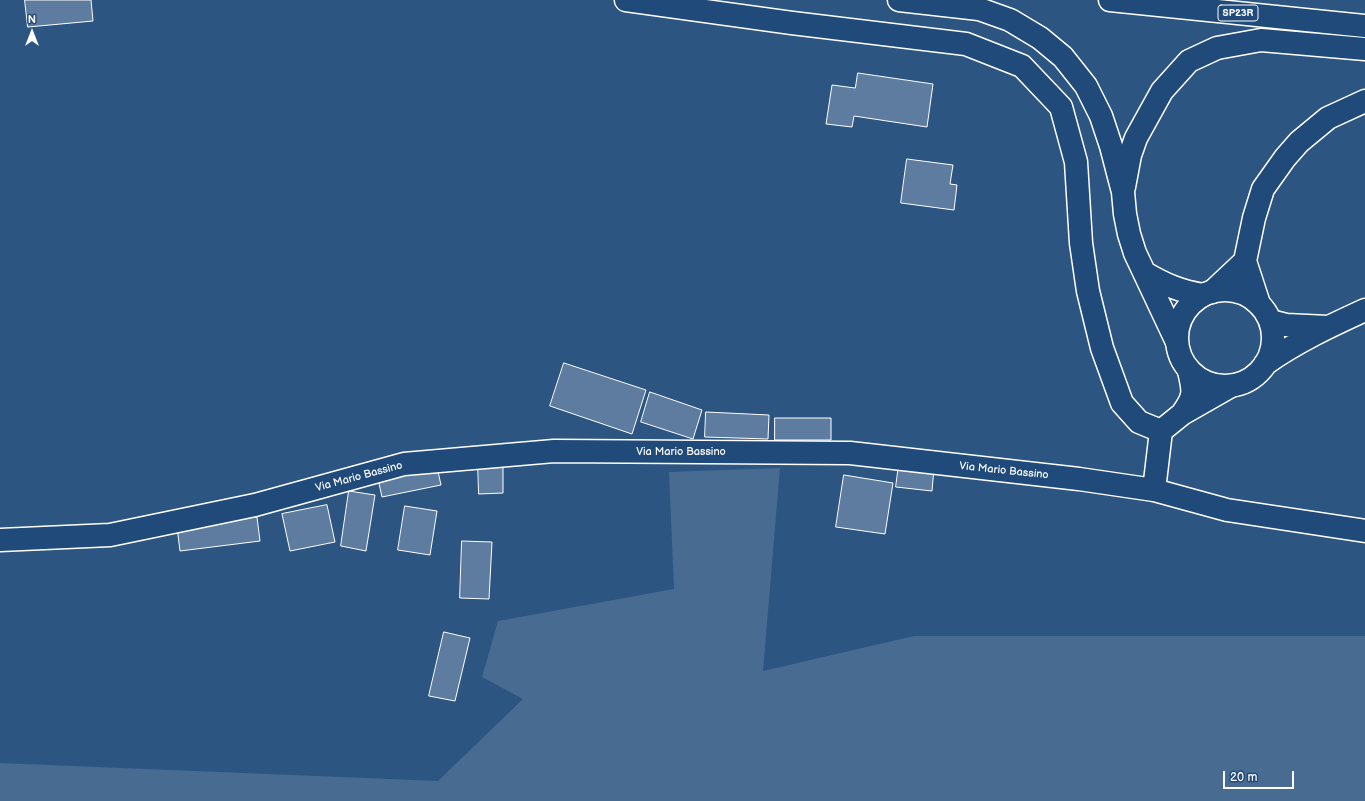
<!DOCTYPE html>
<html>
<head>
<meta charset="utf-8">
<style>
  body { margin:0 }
  #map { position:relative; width:1365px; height:801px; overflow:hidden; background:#2c5582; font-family:"Balsamiq Sans",sans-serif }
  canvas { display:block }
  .north { position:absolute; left:12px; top:12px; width:40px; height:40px; -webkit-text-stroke:3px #1f4a7a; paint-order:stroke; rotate:0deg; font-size:11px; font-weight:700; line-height:16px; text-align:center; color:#fff }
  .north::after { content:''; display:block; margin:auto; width:14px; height:18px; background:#fff; clip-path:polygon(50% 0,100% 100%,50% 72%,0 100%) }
  .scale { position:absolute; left:1223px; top:771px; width:71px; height:18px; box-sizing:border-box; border:2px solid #fff; border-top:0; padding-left:5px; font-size:12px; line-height:14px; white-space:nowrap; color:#fff; -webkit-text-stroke:3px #1f4a7a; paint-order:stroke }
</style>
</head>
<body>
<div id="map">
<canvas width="1365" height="801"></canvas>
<div class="north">N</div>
<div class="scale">20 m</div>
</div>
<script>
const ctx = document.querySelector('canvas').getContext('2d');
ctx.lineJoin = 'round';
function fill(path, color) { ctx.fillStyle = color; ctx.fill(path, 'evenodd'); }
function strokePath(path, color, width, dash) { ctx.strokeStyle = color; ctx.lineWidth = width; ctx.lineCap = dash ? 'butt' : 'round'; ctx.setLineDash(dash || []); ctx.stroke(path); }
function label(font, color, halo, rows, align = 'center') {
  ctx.font = font + ' "Balsamiq Sans",sans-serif'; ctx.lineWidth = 3; ctx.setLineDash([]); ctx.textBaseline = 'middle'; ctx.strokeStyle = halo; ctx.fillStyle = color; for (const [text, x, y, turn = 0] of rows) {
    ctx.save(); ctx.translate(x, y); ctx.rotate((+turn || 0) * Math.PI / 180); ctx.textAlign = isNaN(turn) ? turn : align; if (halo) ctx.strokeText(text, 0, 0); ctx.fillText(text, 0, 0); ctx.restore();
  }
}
const green = new Path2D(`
  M780,468L763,671L914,636H1365V801H0V763L438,781L523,699L482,677L498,621L674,589L669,472Z`);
const building = new Path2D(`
  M25,0H91L93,21L28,27Z
  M858,73L933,84L927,127L854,116L852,127L826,124L832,85L855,88Z
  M907,159L953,165L950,184L957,185L954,210L901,203Z
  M564,363L646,390L632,434L550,406Z
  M650,392L702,410L693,439L641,422Z
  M706,412L769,415L768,439L705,437Z
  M775,418H831V440H775Z
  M478,464H503V493L479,494Z
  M899,464L934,468L932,491L896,487Z
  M437,467L441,485L382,497L378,479Z
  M844,475L893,483L885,534L836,527Z
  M349,491L375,495L366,551L341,546Z
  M327,505L335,542L290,551L282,514Z
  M405,506L437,511L430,555L398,550Z
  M257,517L260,541L180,551L177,527Z
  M462,541L492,542L489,599L460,598Z
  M444,632L470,638L455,701L429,696Z`);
const street = new Path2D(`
  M626,0L792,23L966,44L1022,66L1061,107L1076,162L1081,243L1088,291L1102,348L1122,403L1139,422L1161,431
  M1212,292L1245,261
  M1259,304L1245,261L1254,218L1263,189L1285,158L1299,142L1328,118L1365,101
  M1182,414C1195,396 1194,392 1189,371
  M1154,490L1161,431L1182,414L1231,386
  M0,540L110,535L255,505L404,464L554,451L850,453L1079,479L1154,490L1227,510L1365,531`);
const secondary = new Path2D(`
  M1177 338a48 48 0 1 1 96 0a48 48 0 1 1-96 0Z
  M1270,321L1286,325L1328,327
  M1265,364C1296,342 1330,326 1365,310`);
const primary = new Path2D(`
  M899,0L979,9L1010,20L1040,38L1063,57L1086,86L1101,116L1111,146L1123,192L1125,214L1129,234L1135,253L1176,340
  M1110,0L1365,26
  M1124,187L1130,155L1136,138L1162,91L1189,61L1217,48L1261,40L1365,49
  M1145,273C1166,285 1179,291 1203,295`);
const shields = [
  [1238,13,40]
];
const shieldNames = [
  ["SP23R",1238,13]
];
const streetNames = [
  ["Via Mario Bassino",681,452],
  ["Via Mario Bassino",1004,471,6],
  ["Via Mario Bassino",359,477,-15]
];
fill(green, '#486b92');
fill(building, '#5e7c9f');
strokePath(building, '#fff', 1);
strokePath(street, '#fff', 25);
strokePath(secondary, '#fff', 25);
strokePath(primary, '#fff', 25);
strokePath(street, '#1f4a7a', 22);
strokePath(secondary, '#1f4a7a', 22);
strokePath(primary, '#1f4a7a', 22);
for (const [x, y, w] of shields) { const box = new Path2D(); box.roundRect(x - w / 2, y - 8, w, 16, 3); ctx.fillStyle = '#1f4a7a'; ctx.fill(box); strokePath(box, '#fff', 1); }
label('bold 10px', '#fff', null, shieldNames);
label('11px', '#fff', '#1f4a7a', streetNames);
</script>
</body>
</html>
